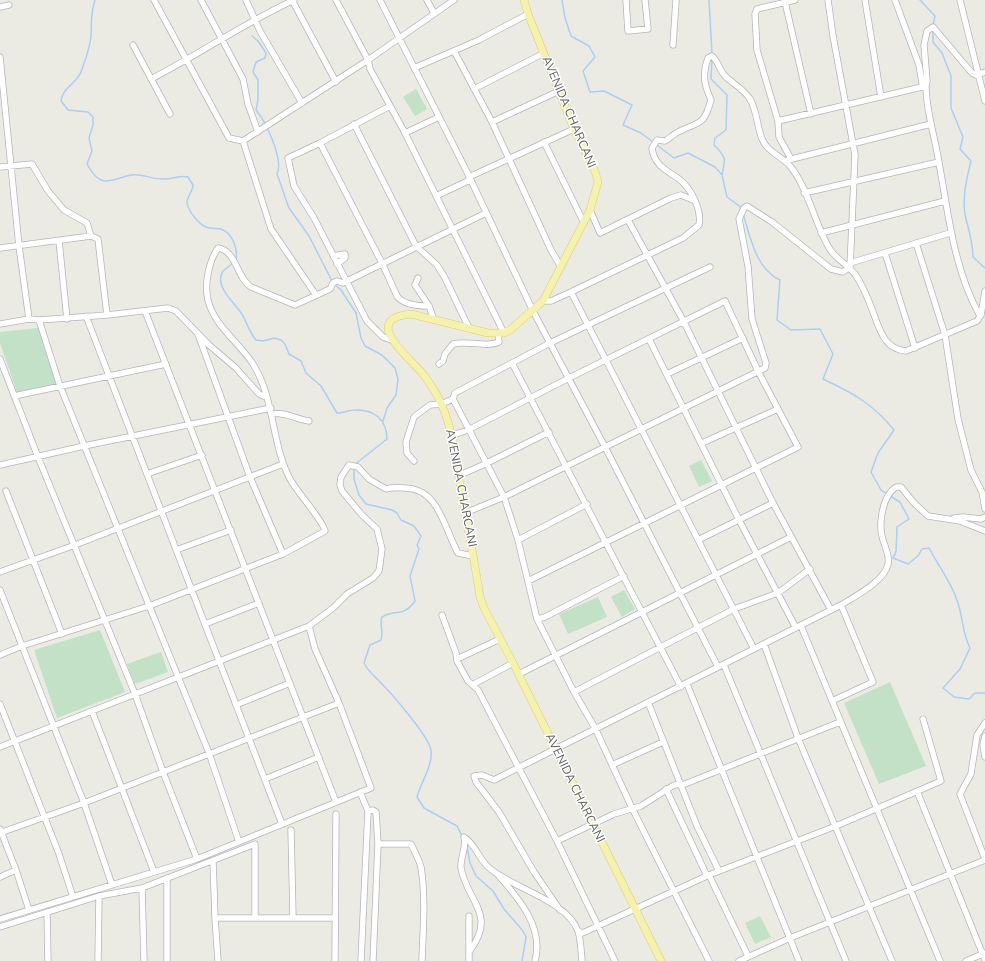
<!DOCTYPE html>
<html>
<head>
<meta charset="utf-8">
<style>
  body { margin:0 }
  canvas { display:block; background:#ecebe3 }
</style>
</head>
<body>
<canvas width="985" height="961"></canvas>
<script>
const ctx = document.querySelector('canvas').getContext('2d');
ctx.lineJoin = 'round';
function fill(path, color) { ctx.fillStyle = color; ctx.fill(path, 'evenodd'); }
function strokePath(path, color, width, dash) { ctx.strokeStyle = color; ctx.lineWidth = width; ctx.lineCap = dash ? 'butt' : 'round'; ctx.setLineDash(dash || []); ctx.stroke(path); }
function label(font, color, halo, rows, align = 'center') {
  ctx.font = font + ' Mulish,sans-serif'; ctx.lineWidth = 3; ctx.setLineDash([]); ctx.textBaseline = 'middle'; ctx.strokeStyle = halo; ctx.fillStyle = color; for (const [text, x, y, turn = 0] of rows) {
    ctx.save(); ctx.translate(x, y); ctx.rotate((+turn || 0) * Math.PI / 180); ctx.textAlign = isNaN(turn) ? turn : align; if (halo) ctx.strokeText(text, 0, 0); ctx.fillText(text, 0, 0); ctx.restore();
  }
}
const green = new Path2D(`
  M416,89L427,109L415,116L403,97Z
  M38,328L56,384L17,392L0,343V332Z
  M701,460L712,481L699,487L689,466Z
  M624,590L635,609L622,617L611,597Z
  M598,597L607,617L568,634L559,614Z
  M100,630L125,692L57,718L34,650Z
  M161,652L168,672L135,684L127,664Z
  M890,682L926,766L879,784L844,703Z
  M760,916L771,937L755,944L745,923Z`);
const stream = new Path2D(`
  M95,0C90,15 92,21 91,36C90,48 85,61 81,72C77,83 62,88 61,101L68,110L88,112L93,117V125L89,138L92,151L87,164C101,190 109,180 131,175C142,173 153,180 164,179C173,179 180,175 188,177L193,185C193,191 187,196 187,203C188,210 198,224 206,227C210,229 216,228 221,229C233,233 238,250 236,260
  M562,0L565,18L571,36L589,46L595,57L583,71L590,92L604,91L632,105L623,125L641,133L674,158L688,153L715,167L722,175L727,197L742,208
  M709,0L712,54
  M920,0L935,16L933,25
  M933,30V42L942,53L951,76V108L963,137L960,149L971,161C967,177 962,197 965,214C968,229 973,241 973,257L985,268
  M252,36L258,41L266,53L265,58L256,62L253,72L258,80V100L256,110C266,122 284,160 277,174L289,208L309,236L333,283L341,290L356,313L361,338L365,346L382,355L395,368L398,379L396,395L387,408L383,421
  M712,58L711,79L727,95L726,130L715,138L714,145C726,157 726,158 722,174
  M743,213C750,237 756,269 780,280L777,320L791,330L820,329L833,354L823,379C853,393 873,404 894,430L878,453L871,472L881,490L887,494
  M233,263L223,271C213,287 236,303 243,316C247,324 250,333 256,340L263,341L274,338L281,340L285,344L289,354L301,361L306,373L321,386L337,413C343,413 349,410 355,410C374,409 387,420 387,439L354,465
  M354,469V479L359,495L366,504L392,510L397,513L401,520L414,526L421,536L417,545L419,549L410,576L415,601C402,619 395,608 382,617C379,624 384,632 381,640L370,645L364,663C369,673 375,676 382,684C393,695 429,737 431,750C433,766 421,782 417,797L424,808L457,826L462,836
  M890,496L900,502L909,519L897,527L896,552L893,558L908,564L918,556L922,549L929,548C938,565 951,582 957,600C963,616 962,633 970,648L960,669L943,688L954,697L969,699L975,693H985
  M467,846L470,863L476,876L493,891L504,909L523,931L526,937L522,961`);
const minor = new Path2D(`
  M154,0L229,138L243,141L368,60L454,0
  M201,0L243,79L248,104L258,132
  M246,0L260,31L302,103
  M292,0L336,82
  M336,0L368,60L370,69L405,133L504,333
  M380,0L467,172L533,311L605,447L718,667
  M427,0L434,13
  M626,0L628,31L648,29L645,0
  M865,0L881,97
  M895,0L919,65L922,83L926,86C926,109 933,130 937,152C948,208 952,266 980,316
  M960,0L985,101
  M785,2L811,114
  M0,7L9,5
  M133,45L170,114
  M673,45L676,0
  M454,51L492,122L551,250L561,267
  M0,57L19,246L29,319
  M414,68L479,40L528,14
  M151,79C200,54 244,23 294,0
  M474,89L544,53
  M390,106L320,143L288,158L294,186L314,218L367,321L383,337L391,340
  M778,121L926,86L927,81L924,45L927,31L933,27L972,73L976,75L985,72
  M492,122L559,91
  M354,124L416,246L437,265L445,278L469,328
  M405,133L439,117
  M243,141L271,229L316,295
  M544,142L584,223
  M320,143L382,263L397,296C403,305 419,306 429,306
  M791,159L779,137L778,121L757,50L755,14L757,9L795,0
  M788,160L931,124
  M0,167L32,164L48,191L64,210L87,223L91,236
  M469,177L574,129
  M804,193L939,162
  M436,196L470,180
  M590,210L600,233L671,198L681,195L693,200
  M628,220L684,322L773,503L831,610
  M821,233L945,201
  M59,241L67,319
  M916,243L945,335L958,419L971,470L982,492L985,509
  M0,248L91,236L98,239L107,315
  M885,253L915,348
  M333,256L345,254V258L337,264
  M850,263L950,233
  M418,278L415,285L429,306L434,320
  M571,292L754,649
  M543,301H551L571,292L683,238L699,225C702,210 691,188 679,179C666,170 654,165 652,148L657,140L665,141C670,138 675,133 680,131C701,121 704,125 711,100C704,84 702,75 708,58L712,56C717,59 720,71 725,76C733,84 743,88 750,99C757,111 757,126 762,139C768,153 782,156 790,166C807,186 815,223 828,246C835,260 849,264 857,277C863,287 869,301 873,312C880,330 884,349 906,351L977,321L981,315L985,291
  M145,311L336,802
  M86,316L282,824
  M39,320L60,386L209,753L239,842
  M0,324L29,319L39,320L107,315L168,308L176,311L209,345L236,368L259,394L266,397
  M198,334L250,477L283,554
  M649,339L739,520L796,628
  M0,359L38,457L135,694L163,772L197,859
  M512,363L681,687
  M439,364L443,361L445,354L453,344C468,340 487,348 499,342L498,333
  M667,374L743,338
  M14,396L166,364
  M272,414C283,411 298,420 309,421
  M453,435L468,430L569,378L725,301L759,373L798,447L528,581
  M702,443L778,409
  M414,461L407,453L406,442L414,417L430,405L441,404L453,399
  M0,465L84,446L271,408
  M147,474L202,455
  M458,476L485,464L549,432
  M6,491L62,634
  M465,513L504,497L765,368L766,363L752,319L748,266L739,219L744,208L747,206L772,222L831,269L843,272L850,267L855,155L833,36L828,0
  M954,518L963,517L981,519L985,517
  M518,540L587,504
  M698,540L773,503
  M176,550L231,530
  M0,572L75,545L283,464
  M0,590L84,803L112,885
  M442,615L456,653L457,661L468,681L478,690L557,841L615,961
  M537,619L545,617L624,576
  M205,624L259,603
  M801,626L940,961
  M764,644L798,738L892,961
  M0,655L22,646L149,606L283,554L325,531C324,522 297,492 290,479C271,443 275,399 253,364C239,342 214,326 208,300C204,284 209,261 218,248C237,251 236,277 251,287L295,305L330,289L333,283L337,281L343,283L486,213
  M457,659L500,639
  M724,665L846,961
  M519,674L791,537
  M474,684L513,663
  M687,684L799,961
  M574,692L734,609L778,593L810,569
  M832,701L873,682L841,605
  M648,702L697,826L719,871
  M0,704L59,854L73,897
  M236,705L290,683
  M92,711L154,872
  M985,723L977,735L971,774L960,794L985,859
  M985,736L983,745L985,757
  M0,747L309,626L333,608L347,594L373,578L379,571L382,549L377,529L362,515L342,491L340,485L341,477L349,465L358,467L369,479L386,489C392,487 397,488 404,488C439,488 444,528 458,553L473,556
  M612,765L663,742
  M265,779L319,757
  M666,789L707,876
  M917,791L985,960
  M360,792L368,811L361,961
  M368,811L373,810L376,812L378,844L373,961
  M0,829L16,870L29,910
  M291,830L293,918
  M0,833L84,803L339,703
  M557,841L614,814L641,806L674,785L685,784L840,722
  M378,844H411C415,852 419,860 421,867C426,898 423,930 422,961
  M213,861L215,918L218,961
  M709,875L748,956
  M499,876C520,900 544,928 535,961
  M0,877L16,870
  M167,878V961
  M142,888L144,961
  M560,910L534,872L499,812L476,782L474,776L482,775L494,780L841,605C854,597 885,581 888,564C890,556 885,547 883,540C878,525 882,496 896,487H901L914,503L928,516L960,521L985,531
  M47,912L48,961
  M469,916V961
  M215,918H335
  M0,919L197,859L371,788L339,703L315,649L309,626
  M0,927L99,896L142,888L255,844V918
  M578,931L582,933L587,931L709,875L836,826L941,781L923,719
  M469,952C498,914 467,902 461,868C460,857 467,848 464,837C475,844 478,857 487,866C510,888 566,899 578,931C581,940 581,952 582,961
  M98,961L99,896
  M335,961L336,814
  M709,961L632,808L595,728L574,692L537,619L518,540L504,497L453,399L455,393L550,343L710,267
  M739,961L790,938L985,860
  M966,961L985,953`);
const major = new Path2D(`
  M524,0L528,14L574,129L595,171L598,182L590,210L543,301L510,330L504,333H488L411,314C359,319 410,358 423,374C429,381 433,389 438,397C453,427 453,448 459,479C466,519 474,557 480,597L484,608L513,663L661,961`);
const streetNames = [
  ["AVENIDA CHARCANI",569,112,67],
  ["AVENIDA CHARCANI",461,488,79],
  ["AVENIDA CHARCANI",575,788,64]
];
fill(green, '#c3e1c6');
strokePath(stream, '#abcef5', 1.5);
strokePath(minor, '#b4b5b9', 7);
strokePath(major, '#e1cb68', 8);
strokePath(minor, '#fff', 5.5);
strokePath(major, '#f5f1af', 7);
label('12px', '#5c5e62', '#fff', streetNames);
</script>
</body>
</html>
